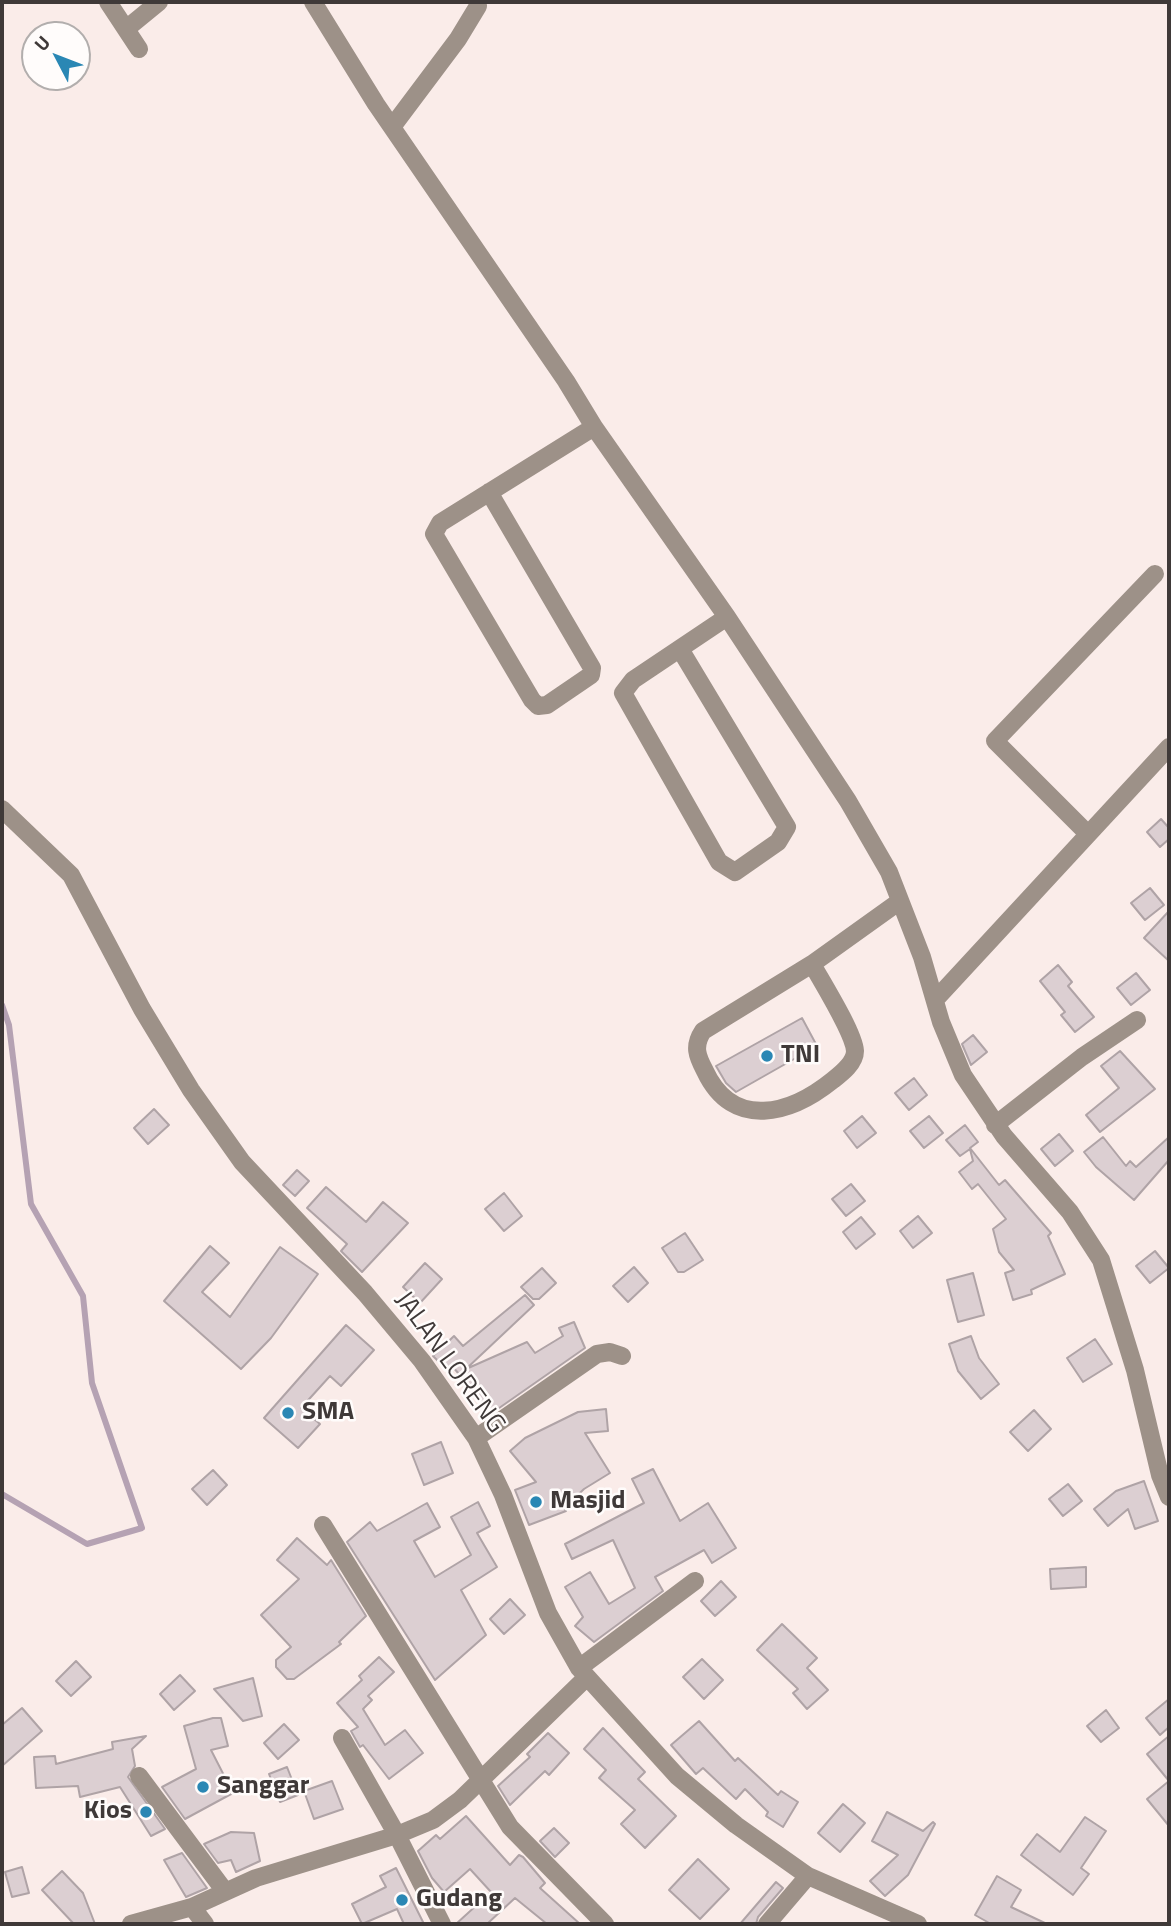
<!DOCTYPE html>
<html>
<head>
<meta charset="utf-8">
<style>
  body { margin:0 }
  #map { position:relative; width:1171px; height:1926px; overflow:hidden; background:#faece9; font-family:"Titillium Web",sans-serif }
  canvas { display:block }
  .frame { position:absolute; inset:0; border:4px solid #3f3938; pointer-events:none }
  .north { position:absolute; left:21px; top:21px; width:70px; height:70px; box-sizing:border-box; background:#fffcfb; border:2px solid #b2aead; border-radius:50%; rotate:312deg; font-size:19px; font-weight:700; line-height:28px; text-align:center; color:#3f3938 }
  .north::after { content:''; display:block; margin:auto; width:24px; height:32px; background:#2a87b4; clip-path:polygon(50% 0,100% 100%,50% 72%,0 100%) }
</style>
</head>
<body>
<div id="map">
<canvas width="1171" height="1926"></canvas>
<div class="frame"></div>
<div class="north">U</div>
</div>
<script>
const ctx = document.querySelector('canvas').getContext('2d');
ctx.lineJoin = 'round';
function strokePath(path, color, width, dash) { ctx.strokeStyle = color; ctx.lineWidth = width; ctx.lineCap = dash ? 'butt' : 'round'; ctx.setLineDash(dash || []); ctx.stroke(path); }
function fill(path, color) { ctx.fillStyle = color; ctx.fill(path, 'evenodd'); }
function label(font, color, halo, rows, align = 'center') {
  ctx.font = font + ' "Titillium Web",sans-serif'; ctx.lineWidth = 5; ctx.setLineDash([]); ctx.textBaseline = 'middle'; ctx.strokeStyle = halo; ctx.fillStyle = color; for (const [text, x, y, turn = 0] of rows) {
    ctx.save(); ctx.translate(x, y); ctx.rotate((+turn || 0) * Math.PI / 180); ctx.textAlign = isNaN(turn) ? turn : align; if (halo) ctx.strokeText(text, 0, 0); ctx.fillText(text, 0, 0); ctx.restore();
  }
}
const stream = new Path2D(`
  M2,1005L9,1025L31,1204L83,1296L92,1383L142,1528L87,1544L2,1494`);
const building = new Path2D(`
  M1161,819L1169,828V839L1160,847L1147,832Z
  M1150,888L1164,905L1145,920L1131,903Z
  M1169,911V961L1144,938Z
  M1058,965L1072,982L1068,986L1094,1017L1075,1032L1061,1015L1065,1012L1040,981Z
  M1136,973L1150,990L1131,1005L1117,988Z
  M802,1018L817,1046L736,1092L726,1083L716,1066Z
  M973,1035L987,1052L971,1065L962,1044Z
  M1120,1051L1155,1089L1100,1132L1086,1115L1119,1088L1101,1066Z
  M914,1078L927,1095L909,1110L895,1093Z
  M154,1109L169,1125L148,1144L134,1128Z
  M862,1116L876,1133L857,1148L844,1131Z
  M929,1116L943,1133L924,1148L910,1131Z
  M965,1125L978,1142L970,1148L999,1185L1005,1180L1051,1233L1048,1236L1065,1274L1031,1290L1032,1294L1013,1300L1005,1273L1014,1270L999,1252L993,1229L1006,1219L978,1184L972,1189L959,1172L973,1161L970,1149L960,1156L946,1140Z
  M1059,1134L1073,1151L1055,1166L1041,1149Z
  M1103,1137L1126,1166L1130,1161L1136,1167L1169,1137V1160L1134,1200L1096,1167L1084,1152Z
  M297,1170L309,1181L295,1196L283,1185Z
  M851,1184L865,1201L846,1216L832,1199Z
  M326,1187L366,1222L383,1202L408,1223L362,1272L341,1251L347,1244L307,1208Z
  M504,1193L522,1216L504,1231L485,1209Z
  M918,1216L932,1233L913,1248L900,1231Z
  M861,1217L875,1234L856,1249L843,1232Z
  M685,1233L703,1260L684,1272H678L662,1248Z
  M210,1246L229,1263L202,1292L230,1317L280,1247L318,1274L271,1338L241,1369L164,1301Z
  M1155,1251L1169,1268L1150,1283L1136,1266Z
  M425,1263L442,1279L420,1303L403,1287Z
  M634,1267L648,1283L628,1302L613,1286Z
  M542,1268L556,1283L539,1299H533L521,1287Z
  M973,1273L984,1315L958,1322L947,1280Z
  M525,1295L534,1305L466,1369L527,1342L535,1353L563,1336L559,1328L574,1322L585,1348L492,1413L453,1367L448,1371L433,1356L454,1336L463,1346Z
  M346,1325L374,1350L341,1386L330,1376L301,1408L320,1424L298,1448L264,1418Z
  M971,1336L979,1358L999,1384L981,1399L958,1371L949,1344Z
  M1095,1339L1112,1364L1083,1382L1067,1358Z
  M606,1409L608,1431L585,1433L610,1473L584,1489L564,1508L566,1511L529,1525L515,1490L536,1482L510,1451L525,1438L578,1412Z
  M1034,1410L1051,1429L1028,1451L1010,1432Z
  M441,1442L453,1473L424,1485L412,1454Z
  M653,1469L680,1521L708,1503L736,1548L712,1563L704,1550L655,1577L663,1591L594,1642L575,1626L583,1617L565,1587L590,1572L609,1604L635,1588L613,1540L572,1559L565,1544L644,1503L632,1479Z
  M213,1470L227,1485L207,1505L192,1489Z
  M1144,1481L1158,1521L1135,1529L1128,1509L1108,1526L1094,1509L1116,1491Z
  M1068,1484L1082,1501L1063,1516L1049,1499Z
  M478,1502L490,1526L477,1533L497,1567L461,1590L486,1635L435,1680L347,1542L370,1522L377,1531L427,1503L440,1527L414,1541L435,1577L471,1555L451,1517Z
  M297,1538L327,1565L331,1560L366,1616L339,1642L341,1644L294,1679H287L276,1667V1660L291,1647L261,1615L299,1579L277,1560Z
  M1086,1567V1587L1051,1589L1050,1569Z
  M721,1581L736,1597L715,1616L701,1601Z
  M510,1599L525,1615L504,1634L490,1619Z
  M782,1624L817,1658L807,1668L828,1690L807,1709L793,1693L798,1689L757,1650Z
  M379,1657L394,1672L368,1696L372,1700L363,1709L385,1745L405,1730L423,1753L389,1779L363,1745L360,1747L351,1731L358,1727L337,1703L362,1680L359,1676Z
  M702,1659L723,1680L704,1699L683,1677Z
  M76,1661L91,1677L71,1696L56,1681Z
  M180,1675L195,1691L174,1710L160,1694Z
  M253,1678L262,1716L243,1721L214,1689Z
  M1169,1699V1727L1160,1735L1146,1718Z
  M22,1708L42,1731L2,1766V1725Z
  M1106,1710L1119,1728L1101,1742L1087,1726Z
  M213,1718H221L228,1746L211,1750L233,1793L185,1819L162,1787L196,1769L184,1726Z
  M699,1721L735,1761L738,1758L778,1795L781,1791L798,1802L783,1827L766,1816L768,1812L745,1789L736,1799L703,1768L696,1774L671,1745Z
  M284,1724L299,1740L278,1759L264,1743Z
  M603,1728L645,1772L638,1779L676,1816L645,1848L621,1824L635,1810L599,1778L606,1770L584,1749Z
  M548,1733L569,1753L549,1775L545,1771L510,1805L498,1786L530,1757L527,1754Z
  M146,1736L132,1749L135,1766L128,1777L165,1829L151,1836L120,1787L80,1797L78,1786L36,1788L34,1757L55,1756L56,1764L113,1749L112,1742Z
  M1169,1736V1826L1147,1799L1169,1781L1147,1754Z
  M287,1767L298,1795L280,1802L269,1774Z
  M332,1781L343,1809L314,1819L304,1791Z
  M843,1804L865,1823L840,1852L818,1833Z
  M887,1812L923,1831L933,1822L935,1824L908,1875L885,1896L870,1881L898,1855L872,1841Z
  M466,1816L510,1865L519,1855L523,1857L545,1883L540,1888L580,1924H547L515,1898L487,1924H456L491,1892L470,1869L444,1892L432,1878L418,1851L436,1835L440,1839Z
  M1085,1817L1106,1831L1081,1868L1089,1874L1073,1895L1021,1855L1037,1834L1060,1852Z
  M554,1828L569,1843L555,1857L540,1841Z
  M231,1832L254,1833L260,1861L236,1872L231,1860L218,1863L204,1844Z
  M182,1853L207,1888L186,1897L164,1860Z
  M698,1859L729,1889L700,1919L669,1890Z
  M22,1867L29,1893L12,1897L5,1872Z
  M396,1868L424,1924H404L397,1909L362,1924L352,1904L386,1887L380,1876Z
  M62,1871L83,1893L95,1924H74L42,1890Z
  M997,1876L1021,1890L1011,1907L1047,1924H991L975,1915Z
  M776,1882L783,1888L758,1917L756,1924H740Z`);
const minor = new Path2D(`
  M108,2L139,49
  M313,2L376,104L566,381L594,427L727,617L848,801L889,872L922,957L941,1022L963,1075L1004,1136L1070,1212L1101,1260L1135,1370L1160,1475L1169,1497
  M126,29L159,2
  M392,127L458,39L478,6
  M489,492L592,668L591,675L547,705L538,706L532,700L434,534L440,523L594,427
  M680,649L787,827L778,842L735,872L719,862L623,693L633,680L727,617
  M2,809L71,875L142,1009L191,1090L242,1162L365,1293L422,1361L476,1438L503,1495L548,1613L579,1668L677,1776L736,1825L808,1876L918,1924
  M1087,833L995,741L1155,574
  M812,964C822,982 854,1033 855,1051C855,1063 842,1073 833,1080C791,1114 733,1131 705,1071C697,1056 693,1046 703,1031L812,964L900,901
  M935,1000L1169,747
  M995,1125L1082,1057L1137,1020
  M476,1438L597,1354L610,1352L622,1356
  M323,1525L510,1827L605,1924
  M579,1668L695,1581
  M342,1738L397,1835L442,1924
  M139,1776L224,1890
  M192,1907L205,1924
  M131,1924L192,1907L256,1878L397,1835L433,1820L460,1800L587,1677
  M767,1924L808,1876`);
const markers = [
  [767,1056,7,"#2a87b4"],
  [288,1413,7,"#2a87b4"],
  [536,1502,7,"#2a87b4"],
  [203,1787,7,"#2a87b4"],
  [146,1812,7,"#2a87b4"],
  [402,1900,7,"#2a87b4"]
];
const poiNames = [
  ["TNI",781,1056],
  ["SMA",302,1413],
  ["Masjid",550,1502],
  ["Sanggar",217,1787],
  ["Kios",132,1812,"right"],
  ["Gudang",416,1900]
];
const streetNames = [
  ["JALAN LORENG",449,1363,54]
];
strokePath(stream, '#b5a2b3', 6);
fill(building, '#dccfd2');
strokePath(building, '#afa3a6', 2);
strokePath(minor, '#9d9188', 18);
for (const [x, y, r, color] of markers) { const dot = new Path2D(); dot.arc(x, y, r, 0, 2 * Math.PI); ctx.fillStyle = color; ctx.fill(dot); strokePath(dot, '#fffcfb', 2.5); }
label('bold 26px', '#3f3938', '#fffcfb', poiNames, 'left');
label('26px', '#3f3938', '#fffcfb', streetNames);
</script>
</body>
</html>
